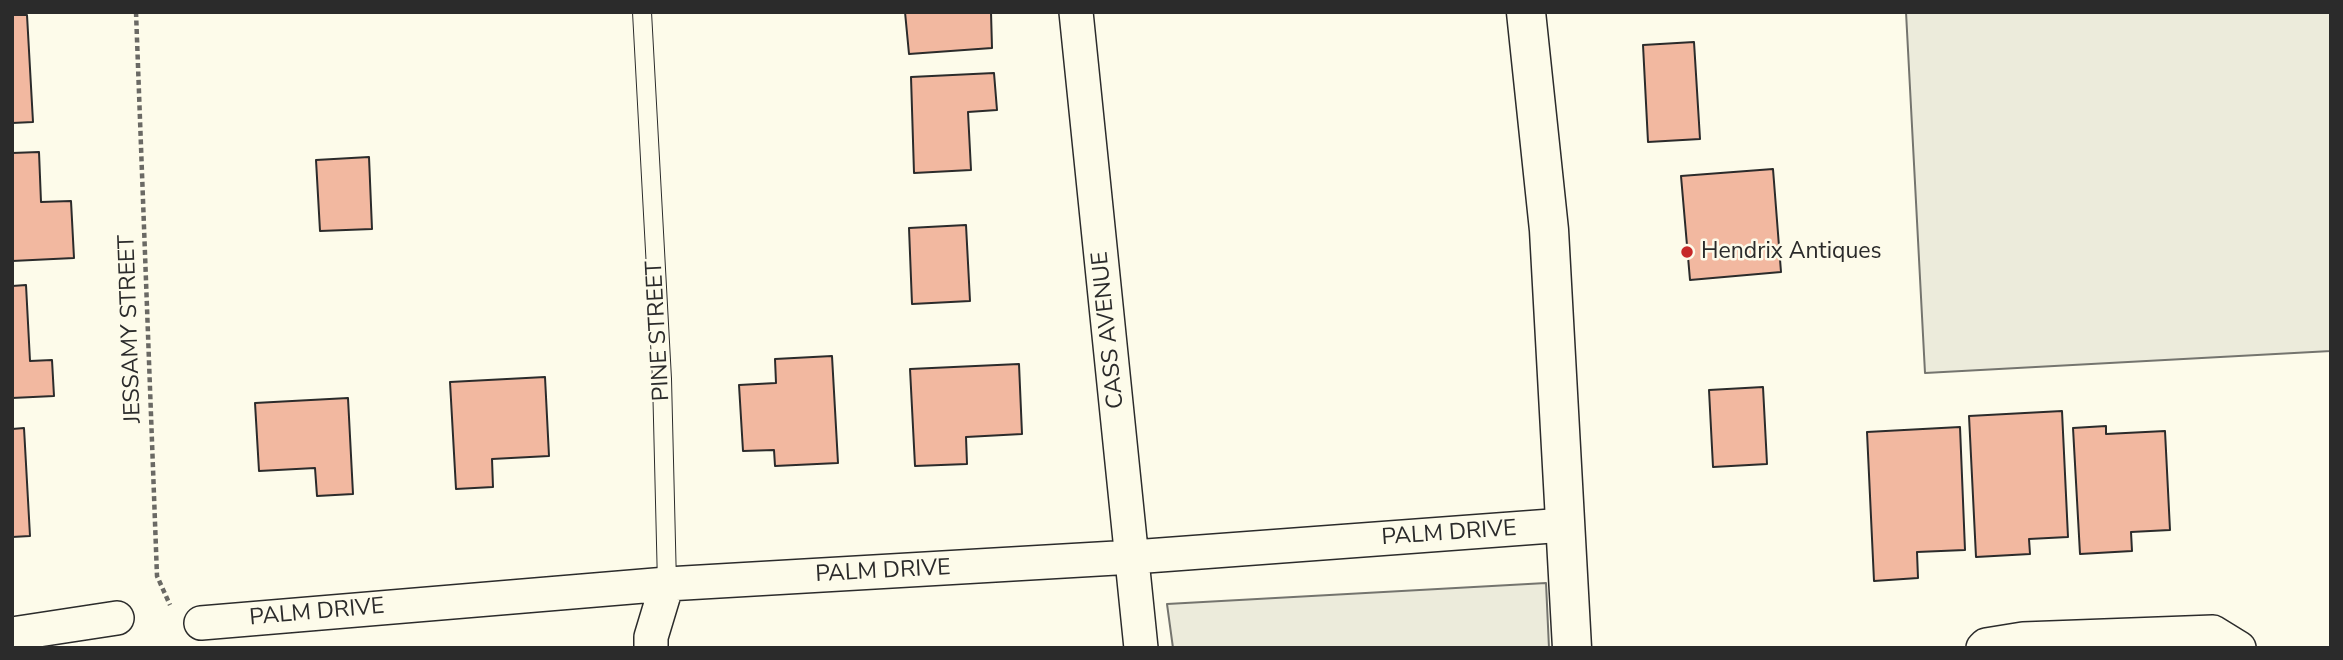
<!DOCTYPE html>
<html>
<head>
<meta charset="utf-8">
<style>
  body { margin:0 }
  #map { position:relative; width:2343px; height:660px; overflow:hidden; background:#fdfbea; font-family:"Nunito Sans",sans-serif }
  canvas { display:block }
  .frame { position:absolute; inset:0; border:14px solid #2b2b2b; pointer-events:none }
</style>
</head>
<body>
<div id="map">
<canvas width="2343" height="660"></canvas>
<div class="frame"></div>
</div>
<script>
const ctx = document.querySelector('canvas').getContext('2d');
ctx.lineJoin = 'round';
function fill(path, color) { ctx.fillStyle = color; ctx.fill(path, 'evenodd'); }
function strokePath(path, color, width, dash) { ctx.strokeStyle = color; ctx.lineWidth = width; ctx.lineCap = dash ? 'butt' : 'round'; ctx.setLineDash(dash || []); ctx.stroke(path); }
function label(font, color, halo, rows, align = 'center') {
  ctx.font = font + ' "Nunito Sans",sans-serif'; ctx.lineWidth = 5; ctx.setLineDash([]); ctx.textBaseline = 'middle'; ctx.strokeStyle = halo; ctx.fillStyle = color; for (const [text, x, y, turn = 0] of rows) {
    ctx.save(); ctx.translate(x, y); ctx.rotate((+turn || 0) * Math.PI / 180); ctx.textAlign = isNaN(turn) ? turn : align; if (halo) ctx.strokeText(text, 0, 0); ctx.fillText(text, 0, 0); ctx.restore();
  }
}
const green = new Path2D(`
  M1906,12H2331V351L1925,373Z
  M1546,583L1549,648H1173L1167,604Z`);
const building = new Path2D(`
  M905,12H991L992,48L909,54Z
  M12,15H27L33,122L12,123Z
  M1694,42L1700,139L1648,142L1643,45Z
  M994,73L997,110L968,112L971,170L914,173L911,77Z
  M39,152L41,202L71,201L74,258L12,261V153Z
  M369,157L372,229L320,231L316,160Z
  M1773,169L1781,272L1690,280L1681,176Z
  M966,225L970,301L912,304L909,228Z
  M26,285L30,361L52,360L54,396L12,398V286Z
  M832,356L838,463L775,466L774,450L743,451L739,385L776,383L775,359Z
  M1019,364L1022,434L966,437L967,464L915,466L910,369Z
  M545,377L549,456L492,459L493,487L456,489L450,382Z
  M1763,387L1767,464L1713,467L1709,390Z
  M348,398L353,494L317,496L315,468L259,471L255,403Z
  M2062,411L2068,537L2029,539L2030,554L1976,557L1969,416Z
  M2106,426V434L2165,431L2170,530L2131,532L2132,551L2080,554L2073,428Z
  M1960,427L1965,550L1917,552L1918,578L1874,581L1867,432Z
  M24,428L30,536L12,537V429Z`);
const path = new Path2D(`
  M136,12L157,576L170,605`);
const lane = new Path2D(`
  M642,12L662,379L667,584`);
const street = new Path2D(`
  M1076,12L1141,648
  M201,623L667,584L1133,557L1565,525
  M12,634L117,618
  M651,648V637L667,584
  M1983,648L1986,645L2023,639L2213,632L2239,648`);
const primary = new Path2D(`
  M1526,12L1549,230L1572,648`);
const markers = [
  [1687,252,7,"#c62828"]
];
const poiNames = [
  ["Hendrix Antiques",1701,252]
];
const streetNames = [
  ["JESSAMY STREET",131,329,-92],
  ["CASS AVENUE",1109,330,-96],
  ["PINE STREET",659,331,-93],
  ["PALM DRIVE",1449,534,-4],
  ["PALM DRIVE",883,572,-3],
  ["PALM DRIVE",317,613,-5]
];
fill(green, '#ecebdb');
strokePath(green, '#74746e', 2);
fill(building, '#f2b8a0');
strokePath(building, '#2b2b2b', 2);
strokePath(lane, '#2b2b2b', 20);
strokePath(street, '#2b2b2b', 36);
strokePath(primary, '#2b2b2b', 41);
strokePath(path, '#6a6964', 4.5, [5, 3.5]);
strokePath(lane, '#fdfbea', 18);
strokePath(street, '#fdfbea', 33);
strokePath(primary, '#fdfbea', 38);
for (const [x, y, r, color] of markers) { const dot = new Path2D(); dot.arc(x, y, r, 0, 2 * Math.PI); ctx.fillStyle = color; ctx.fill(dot); strokePath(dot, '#fdfbea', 2.5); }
label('23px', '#2b2b2b', '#fdfbea', poiNames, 'left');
label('23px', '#2b2b2b', '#fdfbea', streetNames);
</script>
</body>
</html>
